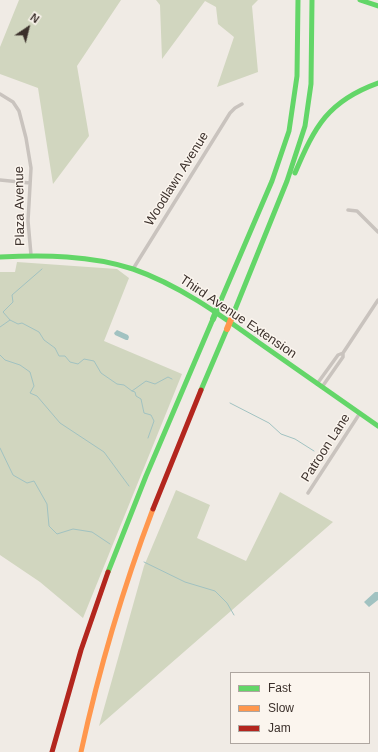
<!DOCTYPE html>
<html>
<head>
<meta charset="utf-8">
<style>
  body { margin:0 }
  #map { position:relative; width:378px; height:752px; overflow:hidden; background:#f0ebe5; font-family:Helvetica,sans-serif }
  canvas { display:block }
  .legend { position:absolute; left:230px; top:672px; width:140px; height:72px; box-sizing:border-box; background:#fbf5ee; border:1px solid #aea6a0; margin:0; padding:5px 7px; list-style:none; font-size:12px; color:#3b302b }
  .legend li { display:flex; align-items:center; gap:8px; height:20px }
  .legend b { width:20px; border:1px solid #aea6a0 }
  .north { position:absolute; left:8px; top:8px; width:40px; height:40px; -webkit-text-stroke:3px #fbf5ee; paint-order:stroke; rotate:35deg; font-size:11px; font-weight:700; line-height:16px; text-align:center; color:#3b302b }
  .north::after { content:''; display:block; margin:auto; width:14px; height:18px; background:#3b302b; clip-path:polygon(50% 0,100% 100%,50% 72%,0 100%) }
</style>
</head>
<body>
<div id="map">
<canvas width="378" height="752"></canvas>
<ul class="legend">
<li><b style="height:5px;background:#63d668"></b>Fast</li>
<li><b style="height:5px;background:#ff974d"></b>Slow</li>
<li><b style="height:5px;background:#b3261e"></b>Jam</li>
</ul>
<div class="north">N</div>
</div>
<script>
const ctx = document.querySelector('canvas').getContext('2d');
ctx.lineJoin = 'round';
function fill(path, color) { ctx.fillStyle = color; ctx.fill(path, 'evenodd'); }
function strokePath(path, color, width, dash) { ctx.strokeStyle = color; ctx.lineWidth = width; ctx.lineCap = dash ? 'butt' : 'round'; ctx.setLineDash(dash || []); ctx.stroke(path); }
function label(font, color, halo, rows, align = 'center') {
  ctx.font = font + ' Helvetica,sans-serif'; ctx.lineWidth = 3; ctx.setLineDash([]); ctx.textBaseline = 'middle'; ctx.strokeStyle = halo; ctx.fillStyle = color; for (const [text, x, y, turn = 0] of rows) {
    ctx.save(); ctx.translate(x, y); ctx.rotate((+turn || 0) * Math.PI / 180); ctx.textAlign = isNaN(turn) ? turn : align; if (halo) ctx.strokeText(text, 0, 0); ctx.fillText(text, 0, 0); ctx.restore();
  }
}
const green = new Path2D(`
  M19,0H121L77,66L89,136L53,184L38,88L0,74V47Z
  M156,0H258L252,6L258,72L217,87L234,37L218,24L216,7L205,1L162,59L160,5Z
  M17,262L117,269L129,278L104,341L182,374L83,618L40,582L0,555V272H15Z
  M176,490L210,505L197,538L246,561L280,492L333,522L99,726L144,566Z`);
const water = new Path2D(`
  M117,330L128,335L129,337L128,340H126L115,335L114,333Z
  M375,592H378V600L369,607L364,602Z`);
const stream = new Path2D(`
  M10,320L3,312L13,302L12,295L42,269
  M0,327L10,320L18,324L22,323L39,332L44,340L55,348L59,356H65L70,362L78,364L84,359L94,361L101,373L117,384L124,385L132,391L146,381L155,384L168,377L172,379
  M0,355L5,360L20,365L30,372L34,386L30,393L37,396L60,423L104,452L129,486
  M132,391L135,392L136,396L141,399L144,413L151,415L154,421L148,438
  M230,403L269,423L281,434L295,439L314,451
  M0,448L13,475L27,483L34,481L47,504L49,526L57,534L73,529L92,532L110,544
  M144,562L185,582L215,591L227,603L234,615`);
const street = new Path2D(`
  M0,94L13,102L19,111L26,138L31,168L28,221L31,255
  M0,180L30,183
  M348,210L357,211L378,232
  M133,269L230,113L235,108L242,104
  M317,384L338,355L343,353
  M322,387L343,357V353L378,300
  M308,493L360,413`);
const fast = new Path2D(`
  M360,0L378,6
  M295,173C315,126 328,101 378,83
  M0,257C44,255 90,255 133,269C179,285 219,314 258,342C298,370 338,398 378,426
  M218,307L272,181L289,131L297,76L298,0
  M232,317L287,181L305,126L311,84L312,0
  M201,390L227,329
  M108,572L146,476L213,319`);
const slow = new Path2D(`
  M81,752C99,669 123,588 153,509`);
const jam = new Path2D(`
  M153,509L201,390
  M52,752L81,650L108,572`);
const fastBridge = new Path2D(`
  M213,319L218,307`);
const slowBridge = new Path2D(`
  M227,329L232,317`);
const streetNames = [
  ["Woodlawn Avenue",177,179,-58],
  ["Plaza Avenue",20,206,-91],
  ["Third Avenue Extension",238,317,34],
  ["Patroon Lane",326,448,-57]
];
fill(green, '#d1d6bf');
fill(water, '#a1c2c1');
strokePath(stream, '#a1c2c1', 1);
strokePath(street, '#c9c3be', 3.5);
strokePath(fast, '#63d668', 5);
strokePath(slow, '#ff974d', 5);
strokePath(jam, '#b3261e', 5);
strokePath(fastBridge, '#63d668', 6);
strokePath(slowBridge, '#ff974d', 6);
label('13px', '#3b302b', '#fbf5ee', streetNames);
</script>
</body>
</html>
